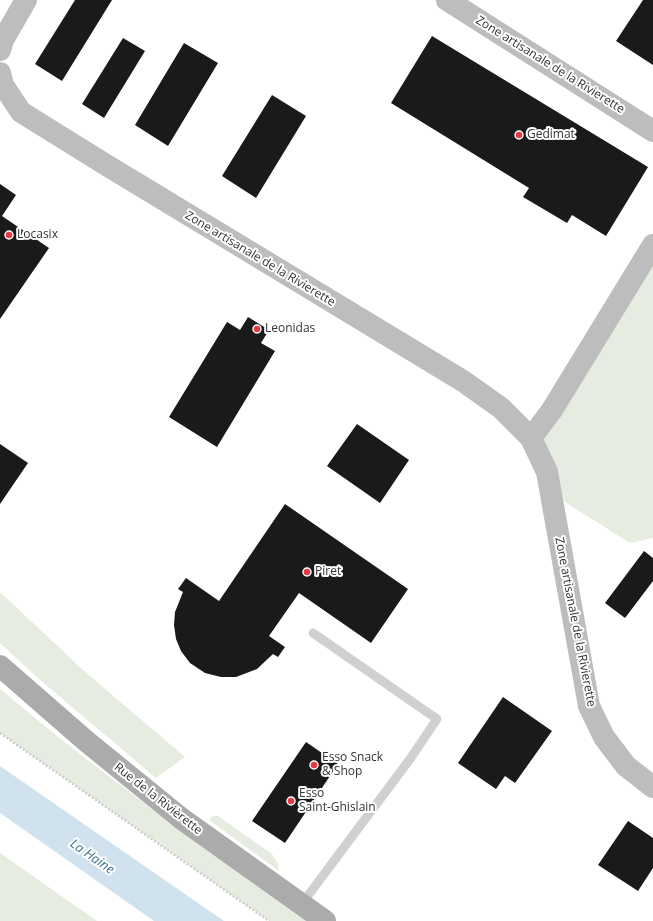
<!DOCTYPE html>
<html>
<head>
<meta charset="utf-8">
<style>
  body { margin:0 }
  canvas { display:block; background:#fff }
</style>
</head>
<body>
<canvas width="653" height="921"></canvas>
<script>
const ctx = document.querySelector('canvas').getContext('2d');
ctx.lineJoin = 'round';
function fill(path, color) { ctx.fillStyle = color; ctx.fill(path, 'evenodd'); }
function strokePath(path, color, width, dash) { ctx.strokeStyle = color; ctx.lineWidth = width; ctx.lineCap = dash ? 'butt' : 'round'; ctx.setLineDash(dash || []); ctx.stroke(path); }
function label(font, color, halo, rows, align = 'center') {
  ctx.font = font + ' "Open Sans",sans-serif'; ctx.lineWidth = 4; ctx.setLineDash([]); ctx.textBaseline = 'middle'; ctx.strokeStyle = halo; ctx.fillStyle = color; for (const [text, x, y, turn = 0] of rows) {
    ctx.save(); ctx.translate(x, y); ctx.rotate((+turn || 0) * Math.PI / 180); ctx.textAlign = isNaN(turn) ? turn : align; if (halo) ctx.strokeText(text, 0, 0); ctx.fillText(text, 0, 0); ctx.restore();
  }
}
const green = new Path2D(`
  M653,241V538L630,543L565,502L536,431Z
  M0,592L83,670L185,757L156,778L39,679L0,643Z
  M0,689C98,772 202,846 306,921H269L0,733Z
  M213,816H218L272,854L278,864L279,871L209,820Z
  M0,853L97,921H0Z`);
const water = new Path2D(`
  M0,766L224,921H154L0,813Z`);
const building = new Path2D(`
  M75,0H112L62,81L35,64Z
  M643,0H653V65L616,41Z
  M432,36L648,167L606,236L572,215L567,223L523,197L529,188L391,103Z
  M123,38L145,51L104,118L82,104Z
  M184,43L218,63L168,146L135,125Z
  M272,95L306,116L256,198L222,176Z
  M0,184L16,195L2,216L49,248L0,319Z
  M248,317L269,330L261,343L275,351L217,447L169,417L227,322L240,330Z
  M357,424L409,460L380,503L327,466Z
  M0,444L28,463L0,504Z
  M285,504L408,589L371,643L299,593L269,636L285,647L278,657L273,654L257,669L236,677H221L205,673L190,663L181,651L176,639L174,625L175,612L183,592L178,589L186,578L219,601Z
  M644,551L653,558V581L625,618L605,603Z
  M503,697L552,731L515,783L505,776L496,789L458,763Z
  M306,742L338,764L285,843L252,821Z
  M628,821L653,838V868L638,891L598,865Z`);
const path = new Path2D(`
  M0,733L269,921`);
const lane = new Path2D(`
  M301,905L410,759L437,719L313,633`);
const secondary = new Path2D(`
  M447,0L653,131
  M0,50L3,40L26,0
  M0,73L3,85L21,112L103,163L463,381L501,408L531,438L547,472L589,706L604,737L626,766L653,787
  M531,438L552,410L653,245`);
const primary = new Path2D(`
  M0,666L86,741L182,819L325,921`);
const markers = [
  [519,135,4,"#e63946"],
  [9,235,4,"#e63946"],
  [257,329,4,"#e63946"],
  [307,572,4,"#e63946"],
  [314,765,4,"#e63946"],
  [291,801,4,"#e63946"]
];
const streetNames = [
  ["Zone artisanale de la Rivierette",550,65,32],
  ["Zone artisanale de la Rivierette",260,259,31],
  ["Zone artisanale de la Rivierette",575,622,79],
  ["Rue de la Rivièrette",158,799,38]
];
const poiNames = [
  ["Gedimat",527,135],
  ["Locasix",17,235],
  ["Leonidas",265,329],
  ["Piret",315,572],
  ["Esso Snack",322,758],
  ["& Shop",322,772],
  ["Esso",299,794],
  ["Saint-Ghislain",299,808]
];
const waterNames = [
  ["La Haine",92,857,35]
];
fill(green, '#e6ecdf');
fill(water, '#cfe2ee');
fill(building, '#1a1a1a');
strokePath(path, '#cdcdcd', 2.5, [2, 2]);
strokePath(lane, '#d0d0d0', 9);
strokePath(secondary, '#bdbdbd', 22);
strokePath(primary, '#ababab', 22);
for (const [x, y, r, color] of markers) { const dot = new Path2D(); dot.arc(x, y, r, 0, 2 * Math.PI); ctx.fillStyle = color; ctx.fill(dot); strokePath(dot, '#fff', 1.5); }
label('12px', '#333', '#fff', streetNames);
label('12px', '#333', '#fff', poiNames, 'left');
label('italic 13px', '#3f7597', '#fff', waterNames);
</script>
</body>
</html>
